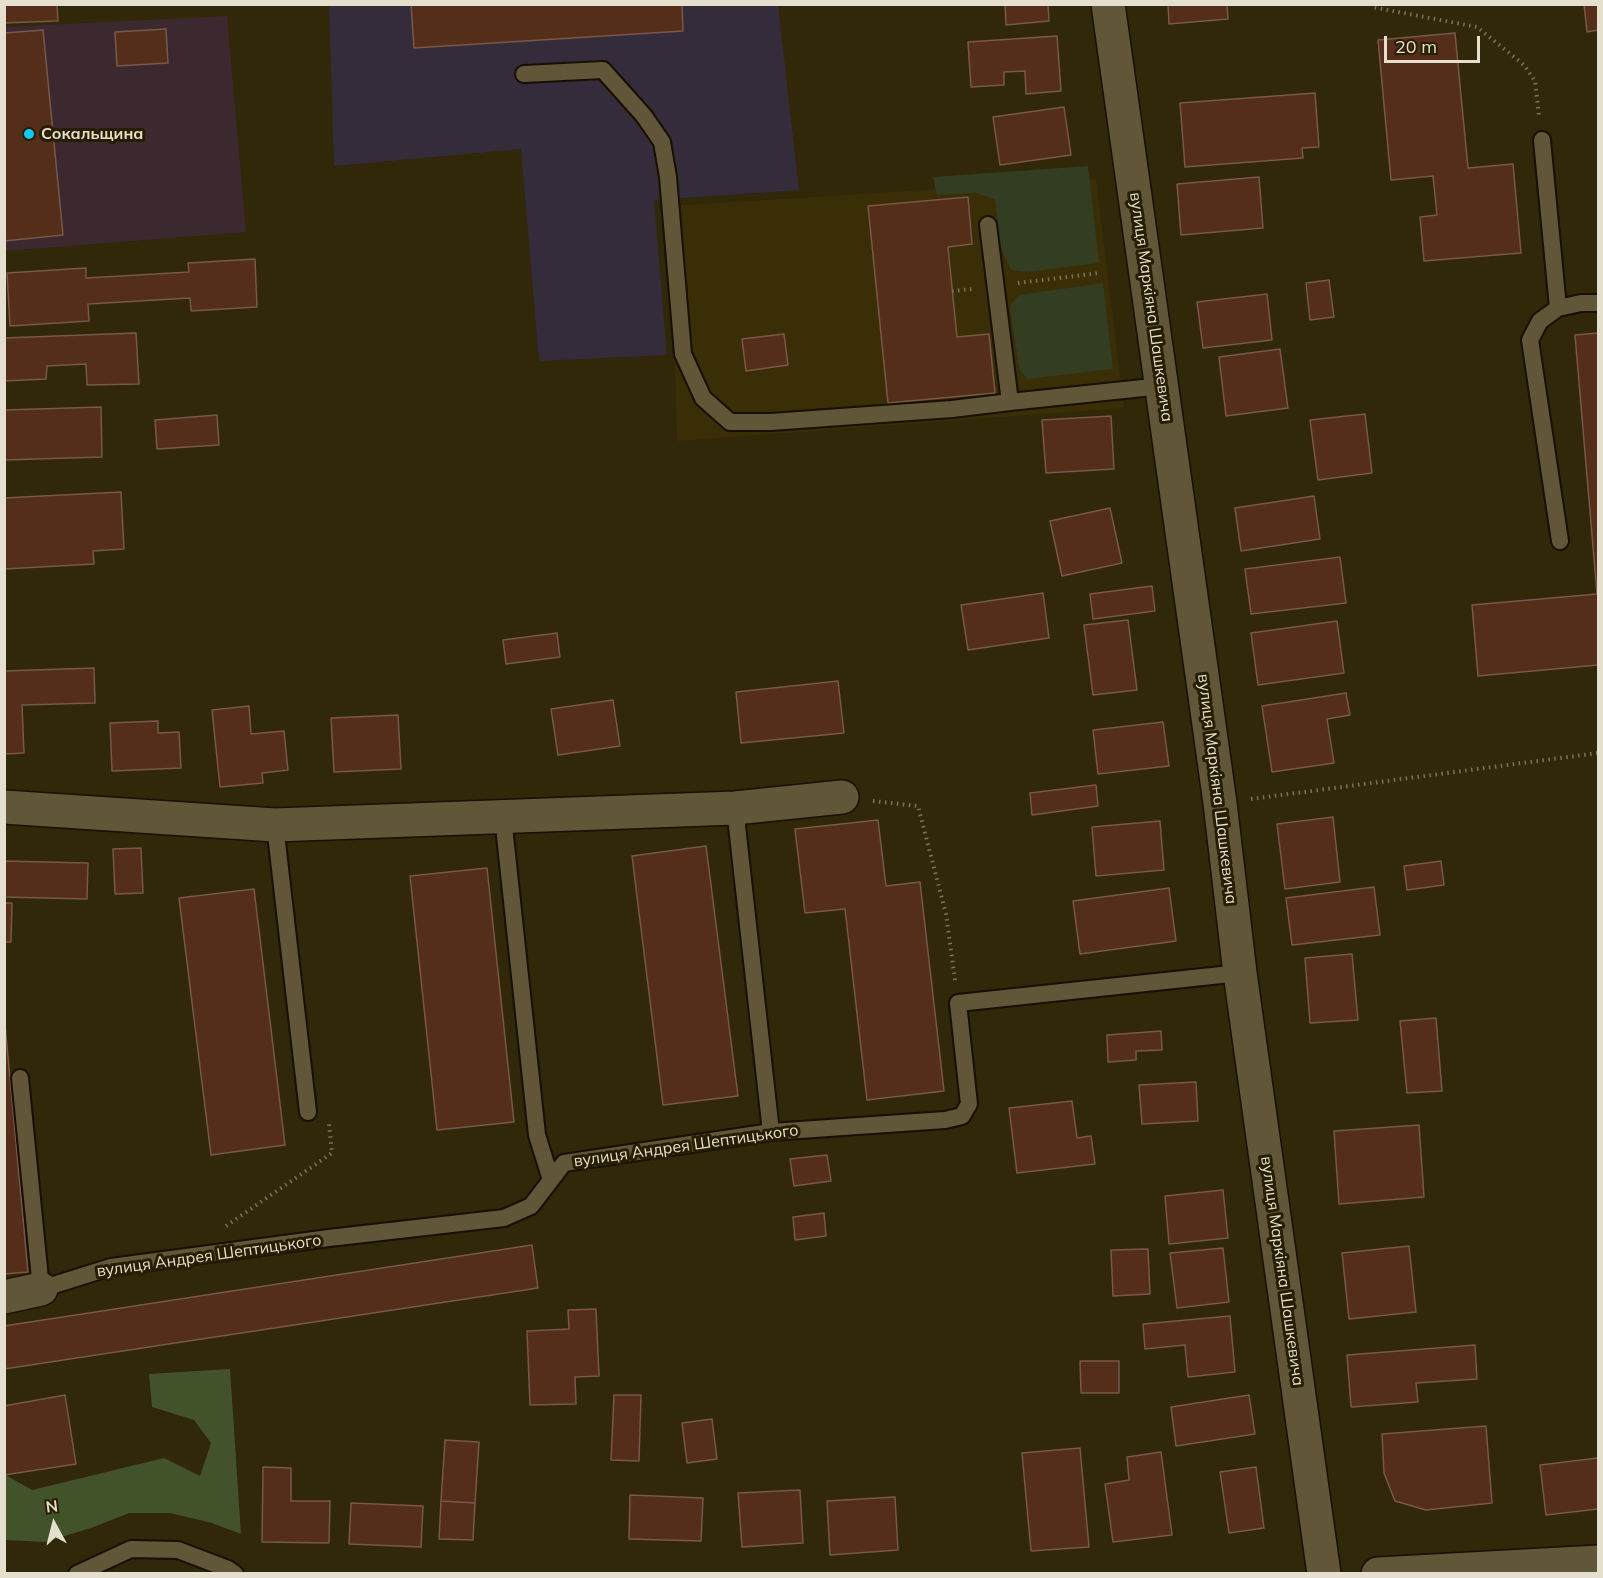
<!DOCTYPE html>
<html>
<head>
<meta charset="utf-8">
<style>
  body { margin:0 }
  #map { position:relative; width:1603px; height:1578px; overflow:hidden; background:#312709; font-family:Mulish,sans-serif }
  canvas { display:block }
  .frame { position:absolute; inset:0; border:6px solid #e5dfce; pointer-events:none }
  .north { position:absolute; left:24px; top:1494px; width:60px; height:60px; -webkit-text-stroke:4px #271d01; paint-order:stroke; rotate:353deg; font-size:16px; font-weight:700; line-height:24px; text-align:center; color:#e5dfce }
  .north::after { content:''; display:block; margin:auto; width:21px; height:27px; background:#e5dfce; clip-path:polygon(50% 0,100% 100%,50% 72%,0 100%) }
  .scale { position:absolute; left:1384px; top:36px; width:96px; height:27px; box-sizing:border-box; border:3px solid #e5dfce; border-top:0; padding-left:8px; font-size:18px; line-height:21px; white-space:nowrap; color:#e5dfce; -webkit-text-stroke:4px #271d01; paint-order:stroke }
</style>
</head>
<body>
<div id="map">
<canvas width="1603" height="1578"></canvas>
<div class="frame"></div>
<div class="north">N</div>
<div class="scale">20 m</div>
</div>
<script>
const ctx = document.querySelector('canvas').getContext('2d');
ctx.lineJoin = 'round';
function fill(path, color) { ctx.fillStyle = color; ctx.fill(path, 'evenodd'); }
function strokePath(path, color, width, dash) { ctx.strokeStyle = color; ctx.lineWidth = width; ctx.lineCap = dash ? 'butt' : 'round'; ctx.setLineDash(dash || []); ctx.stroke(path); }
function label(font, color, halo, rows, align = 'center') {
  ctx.font = font + ' Mulish,sans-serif'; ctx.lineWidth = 6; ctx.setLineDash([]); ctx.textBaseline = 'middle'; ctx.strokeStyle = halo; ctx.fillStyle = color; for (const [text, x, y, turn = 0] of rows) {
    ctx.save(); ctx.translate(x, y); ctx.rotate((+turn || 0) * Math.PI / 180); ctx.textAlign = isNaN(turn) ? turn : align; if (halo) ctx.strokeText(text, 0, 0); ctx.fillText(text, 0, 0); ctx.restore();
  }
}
const commercial = new Path2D(`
  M227,16L246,232L5,251L4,27Z`);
const built = new Path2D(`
  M1096,179L1124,408L677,441L671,206Z`);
const education = new Path2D(`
  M329,5H778L799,190L654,200L667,355L539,361L521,149L334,166Z`);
const green = new Path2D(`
  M1088,166L1099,263L1027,272L1011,270L1001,248L995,199L975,193L937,195L933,177Z
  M1103,283L1113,369L1027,379L1019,368L1010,306L1019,295Z`);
const forest = new Path2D(`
  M230,1369L241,1534L212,1523L170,1513H129L91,1528L45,1542L5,1540L4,1474L32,1490L164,1458L200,1476L211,1443L194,1420L152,1407L149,1374Z`);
const building = new Path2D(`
  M4,4H57L58,21L4,23Z
  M411,4H682L683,31L414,48Z
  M1005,4H1048L1049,21L1006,25Z
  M1168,4H1227L1228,19L1169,24Z
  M1584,4H1598V30L1587,32Z
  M166,29L168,63L117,66L115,32Z
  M43,30L63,235L4,241V33Z
  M1455,33L1468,168L1513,164L1521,253L1424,261L1420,217L1437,215L1433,176L1391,180L1378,40Z
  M1057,36L1061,91L1026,94L1025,71L1004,72V85L971,87L968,42Z
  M1315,93L1319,147L1302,148L1303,158L1185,167L1180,103Z
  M1064,107L1071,155L1000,165L993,117Z
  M1259,177L1263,228L1181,235L1177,184Z
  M968,197L972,244L948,247L957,337L989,334L995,393L888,403L868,206Z
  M255,259L257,307L191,311L190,298L88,304L89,321L10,326L7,273L86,268V278L189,272L188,263Z
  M1329,280L1334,317L1310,320L1306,283Z
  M1267,294L1272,340L1203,348L1197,302Z
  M136,333L139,384L87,385L86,364L47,366L46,379L4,381V338Z
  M1598,333V665L1478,676L1472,605L1597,594L1575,335Z
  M784,334L788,365L746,371L742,339Z
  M1280,349L1288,408L1226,416L1219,357Z
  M101,407L102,457L4,460V410Z
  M1365,414L1372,473L1318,480L1310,420Z
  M217,415L219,445L157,449L155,420Z
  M1111,416L1114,469L1046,473L1042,420Z
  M121,492L124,549L93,551L94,564L4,569V498Z
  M1314,496L1320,539L1241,551L1235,508Z
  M1110,508L1122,563L1062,576L1050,521Z
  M1340,557L1346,603L1251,614L1245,569Z
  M1152,586L1155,611L1093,619L1090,594Z
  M1043,593L1049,638L968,650L961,605Z
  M1128,620L1137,690L1093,695L1084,625Z
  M1337,621L1344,673L1258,685L1251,633Z
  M557,633L560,657L506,664L503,640Z
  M94,668L95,703L22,705L24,753L4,754V671Z
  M838,681L844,733L741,743L736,692Z
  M1346,693L1350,715L1327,719L1334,763L1272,772L1262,706Z
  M613,700L620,746L558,755L551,709Z
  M249,706L251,734L284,731L288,770L262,773L263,783L220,787L212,710Z
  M398,715L401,769L334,772L331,718Z
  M158,721V733L179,732L181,768L112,771L110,723Z
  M1163,722L1169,766L1098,774L1093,730Z
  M1096,785L1098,806L1032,815L1030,793Z
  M1333,817L1340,882L1285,889L1277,824Z
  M878,820L886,886L920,882L944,1091L867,1100L845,909L805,913L795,829Z
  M1160,821L1164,870L1096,876L1092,827Z
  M706,846L738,1096L663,1105L632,856Z
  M141,848L143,893L115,894L113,849Z
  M4,861L88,863L87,899L4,897Z
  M1441,861L1444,885L1407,890L1404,866Z
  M487,868L514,1122L437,1130L410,876Z
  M1374,887L1380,935L1292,945L1286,898Z
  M1169,888L1176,941L1080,954L1073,901Z
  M254,889L285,1145L211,1155L179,898Z
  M4,903H12L11,942H4Z
  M1352,954L1358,1020L1310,1023L1305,958Z
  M4,1014L28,1272L4,1274Z
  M1436,1018L1442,1091L1407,1093L1400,1021Z
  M1161,1031L1162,1050L1136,1051V1060L1108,1062L1107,1035Z
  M1196,1082L1198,1121L1142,1124L1139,1085Z
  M1072,1101L1077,1138L1091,1136L1095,1164L1017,1173L1009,1108Z
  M1419,1125L1424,1197L1339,1204L1334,1131Z
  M827,1155L831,1181L794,1186L790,1159Z
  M1223,1190L1228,1238L1169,1244L1165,1196Z
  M824,1213L826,1236L795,1240L793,1217Z
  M532,1245L538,1288L4,1369V1326Z
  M1409,1246L1416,1312L1349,1319L1342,1253Z
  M1223,1248L1229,1302L1177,1308L1170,1253Z
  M1148,1249L1150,1294L1113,1296L1111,1250Z
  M596,1309L599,1376L575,1377L576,1404L530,1405L527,1331L569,1329L568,1310Z
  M1230,1316L1235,1372L1188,1377L1185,1345L1145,1349L1143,1324Z
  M1475,1345L1477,1379L1416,1383L1418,1402L1351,1407L1347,1355Z
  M1080,1361H1119V1393H1081Z
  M65,1395L76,1464L4,1475V1406Z
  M614,1395H641L639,1461L611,1460Z
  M1249,1395L1255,1434L1176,1446L1171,1407Z
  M712,1419L717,1459L687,1463L682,1423Z
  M1486,1426L1492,1503L1426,1510L1395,1501L1384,1473L1382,1434Z
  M445,1440L479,1442L475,1503L441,1501Z
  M1080,1448L1089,1547L1031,1551L1022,1453Z
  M1161,1452L1172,1535L1113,1542L1105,1484L1129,1480L1127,1457Z
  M1598,1458V1509L1546,1515L1540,1465Z
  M263,1467L291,1468V1501H330L329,1543L262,1542Z
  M1256,1467L1264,1528L1229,1533L1220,1472Z
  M800,1490L803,1543L742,1547L738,1493Z
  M630,1495L703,1498L701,1541L629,1539Z
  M895,1497L898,1550L830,1555L827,1501Z
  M441,1501L475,1503L473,1540L439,1539Z
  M351,1503L423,1506L421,1547L349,1544Z`);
const path = new Path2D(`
  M1371,4L1372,7L1477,27L1524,65L1535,81L1539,116
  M1018,283L1100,273
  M952,291L972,289
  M1251,799L1598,753
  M873,801L918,806L946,914L955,980
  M226,1226L332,1153L329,1124`);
const service = new Path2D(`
  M524,74L603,70L644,116L662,142L668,177L683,354L703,398L730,422H771L952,409L1010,402
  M1542,140L1558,308L1581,303H1598
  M988,225L1010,402L1162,386
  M1558,308L1540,321L1530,340L1560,541
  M735,808L771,1132
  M503,817L537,1135L551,1180
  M275,825L308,1112
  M20,1078L41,1289L111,1267L329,1238L504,1218L531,1206L564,1163L771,1132L945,1120L962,1116L969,1104L958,1003L1240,973
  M77,1574L131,1549L178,1550L228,1569L235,1574`);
const minor = new Path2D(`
  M1108,4L1220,803L1240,973L1324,1574
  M4,807L275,825L735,808L842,797
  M4,1297L41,1289`);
const tertiary = new Path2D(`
  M1378,1574L1598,1562`);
const markers = [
  [29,134,6,"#0ccafa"]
];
const poiNames = [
  ["Сокальщина",41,134]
];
const streetNames = [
  ["вулиця Маркіяна Шашкевича",1151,307,82],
  ["вулиця Маркіяна Шашкевича",1217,789,83],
  ["вулиця Андрея Шептицького",686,1146,-8],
  ["вулиця Андрея Шептицького",209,1256,-8],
  ["вулиця Маркіяна Шашкевича",1282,1271,82]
];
fill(commercial, '#3c2930');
fill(built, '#3a2e06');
fill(education, '#342c3b');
fill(green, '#323d21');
fill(forest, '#435329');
fill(building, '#552e19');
strokePath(building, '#775849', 1.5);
strokePath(service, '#171000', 20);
strokePath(minor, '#171000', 36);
strokePath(tertiary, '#171000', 36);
strokePath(path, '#7b735a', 4, [1.5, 4.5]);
strokePath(service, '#615638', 16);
strokePath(minor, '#615638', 33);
strokePath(tertiary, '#615638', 33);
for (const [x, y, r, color] of markers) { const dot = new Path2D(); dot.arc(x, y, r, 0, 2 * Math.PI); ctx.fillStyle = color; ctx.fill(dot); strokePath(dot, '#271d01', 2); }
label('bold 16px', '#e5dfce', '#271d01', poiNames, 'left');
label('16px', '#e5dfce', '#271d01', streetNames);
</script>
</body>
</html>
